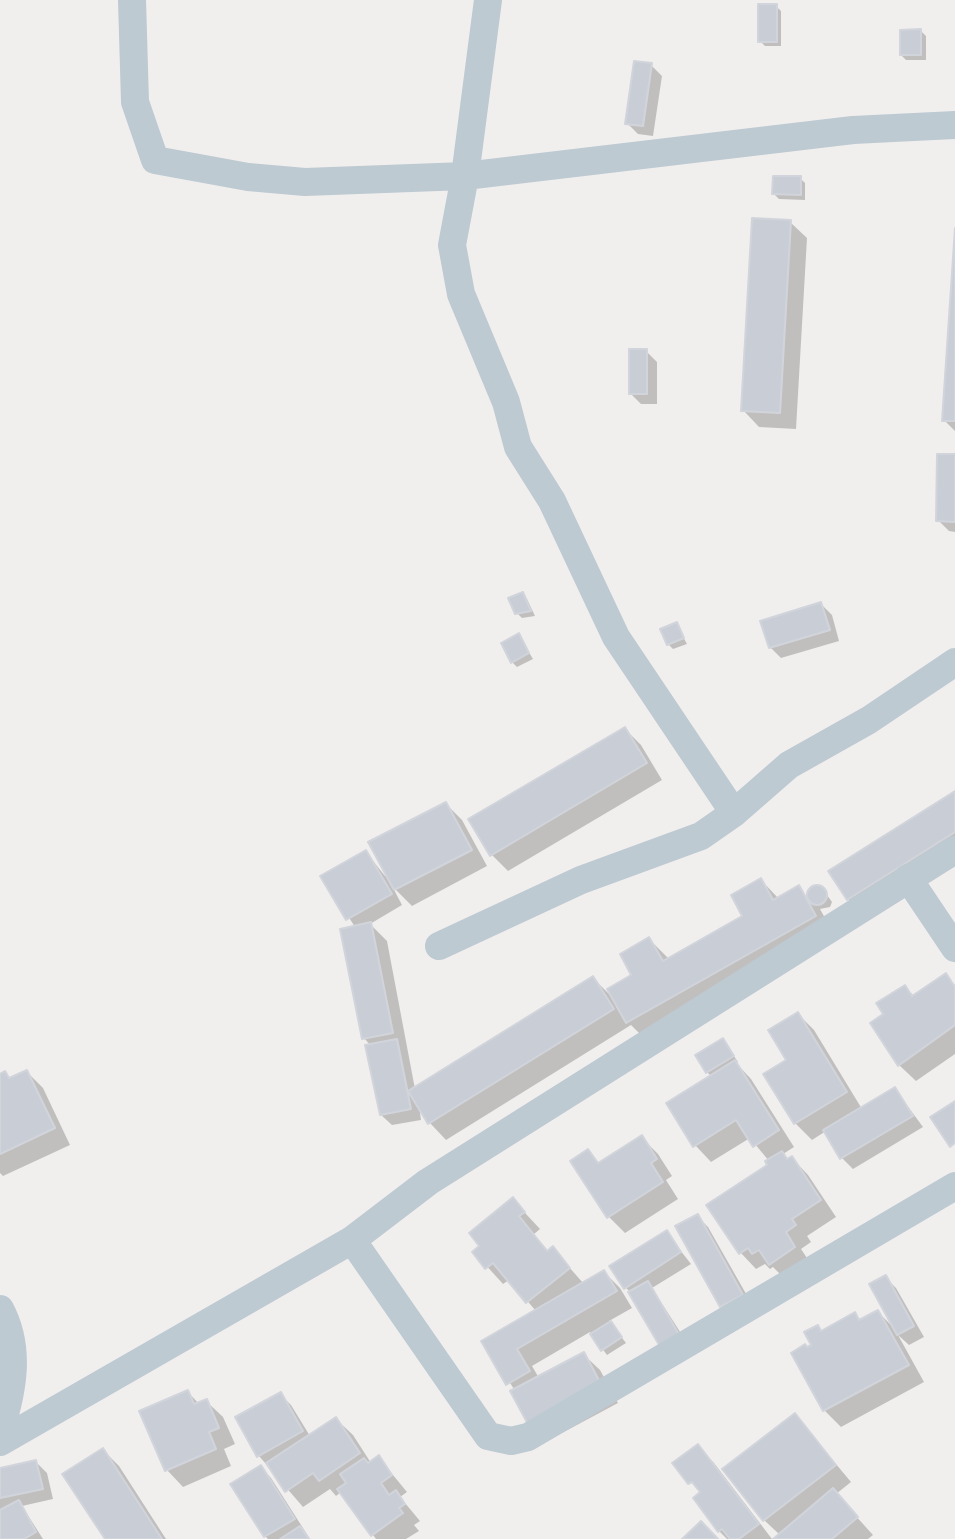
<!DOCTYPE html>
<html>
<head>
<meta charset="utf-8">
<style>
  body { margin:0 }
  canvas { display:block; background:#f1eeee }
</style>
</head>
<body>
<canvas width="955" height="1539"></canvas>
<script>
const ctx = document.querySelector('canvas').getContext('2d');
ctx.lineJoin = 'round';
function fill(path, color) { ctx.fillStyle = color; ctx.fill(path, 'evenodd'); }
function strokePath(path, color, width, dash) { ctx.strokeStyle = color; ctx.lineWidth = width; ctx.lineCap = dash ? 'butt' : 'round'; ctx.setLineDash(dash || []); ctx.stroke(path); }
const shadow = new Path2D(`
  M776,6L781,11V46H765L760,41Z
  M921,31L926,36V60H906L901,55Z
  M651,65L662,76L653,136L638,134L627,123Z
  M800,178L805,183V200L779,199L774,194Z
  M790,222L807,238L796,429L759,427L743,410Z
  M955,250V431L944,420Z
  M646,351L657,362V404H641L630,393Z
  M955,456V532L949,531L938,520Z
  M522,594L527,599L535,616L522,618L517,613Z
  M821,604L832,615L839,641L781,658L770,647Z
  M676,624L687,644L673,649L668,644Z
  M519,636L533,659L517,667L512,662Z
  M625,729L641,745L662,780L508,871L492,855Z
  M955,793V858L864,916L848,899Z
  M446,804L462,820L487,866L412,906L392,886L402,905L370,924L387,941L415,1089L593,978L612,997L634,976L649,939L669,959L744,916L761,880L779,899L799,888L808,898L810,891L817,887L822,888L832,902L830,907L820,909L836,938L649,1043L631,1025L446,1140L430,1123L419,1105L421,1120L392,1125L381,1115L371,1046L364,1038L355,927L323,877L366,852L385,876L387,874Z
  M946,976L955,985V1054L916,1081L899,1065L886,1014L905,987L914,996Z
  M798,1014L814,1030L862,1109L895,1089L923,1127L853,1169L842,1158L826,1131L812,1140L795,1123Z
  M723,1040L738,1062L736,1063L751,1079L794,1147L783,1154L789,1160L792,1158L808,1175L836,1217L807,1236L811,1242L801,1249L811,1264L786,1280L773,1267L770,1269L765,1264L756,1269L740,1252L769,1161L750,1138L711,1162L695,1145L712,1077L707,1072Z
  M27,1072L43,1088L70,1145L3,1176L0,1173V1076L5,1074L11,1079Z
  M641,1137L658,1154L672,1176L666,1180L678,1199L625,1233L609,1217L572,1162L588,1151L600,1164Z
  M513,1200L540,1229L534,1234L549,1252L553,1249L584,1284L604,1272L620,1288L632,1308L609,1321L626,1343L607,1355L590,1332L532,1366L539,1378L583,1354L600,1370L618,1403L547,1441L484,1342L536,1311L509,1280L503,1284L474,1252L482,1246Z
  M697,1216L708,1227L753,1306L732,1317L721,1306Z
  M666,1232L691,1264L652,1288L691,1349L625,1287Z
  M885,1277L896,1288L924,1337L909,1345L898,1335L924,1382L841,1427L824,1410L793,1353L813,1346L817,1327L822,1332L855,1314L861,1321L878,1312L894,1328Z
  M188,1392L199,1404L206,1401L223,1417L235,1444L224,1449L231,1466L183,1487L167,1470Z
  M280,1394L291,1405L310,1436L336,1419L353,1435L371,1463L379,1458L407,1492L400,1497L420,1521L414,1525L419,1531L406,1539H376L341,1492L336,1496L330,1489L303,1507L259,1456Z
  M795,1415L851,1482L836,1494L873,1535L868,1539H776L780,1535L764,1520Z
  M698,1446L714,1463L772,1539H727L719,1531L701,1494L675,1463Z
  M103,1450L119,1466L166,1539H107Z
  M36,1462L47,1473L53,1499L22,1506L43,1539H0V1470Z
  M261,1467L271,1478L310,1539H268L265,1536Z`);
const building = new Path2D(`
  M758,4H777V42H758Z
  M921,29V55H900V30Z
  M634,61L652,63L643,126L625,124Z
  M773,176H801V195L772,194Z
  M752,218L791,220L780,413L741,411Z
  M955,228V421H942Z
  M629,349H647V394H629Z
  M937,454H955V522L936,521Z
  M523,592L531,611L515,614L508,598Z
  M821,602L830,630L769,648L760,621Z
  M677,622L684,638L667,645L660,629Z
  M519,633L529,653L511,663L501,643Z
  M625,727L647,763L490,856L468,819Z
  M955,791V832L847,900L828,871Z
  M446,802L472,850L394,890L368,842Z
  M366,850L392,894L346,920L320,876Z
  M761,878L773,900L799,885L816,916L626,1023L607,989L631,975L620,954L649,937L663,961L742,916L731,895Z
  M807 895a10 10 0 1 1 20 0a10 10 0 1 1-20 0Z
  M371,922L393,1033L362,1039L340,929Z
  M946,973L955,987V1025L898,1066L870,1023L883,1014L876,1003L905,985L912,996Z
  M593,976L614,1009L428,1124L408,1091Z
  M798,1012L847,1092L794,1124L763,1074L786,1060L768,1030Z
  M723,1038L734,1056L706,1073L695,1055Z
  M397,1039L411,1109L380,1115L365,1045Z
  M735,1060L779,1130L753,1147L736,1120L693,1147L666,1103Z
  M27,1070L55,1128L0,1154V1074L5,1071L9,1078Z
  M895,1087L913,1116L840,1159L823,1130Z
  M955,1101V1143L950,1147L930,1117Z
  M642,1135L657,1159L651,1163L663,1182L607,1218L570,1161L588,1149L598,1163Z
  M782,1151L787,1159L792,1156L821,1200L792,1219L796,1225L786,1232L795,1247L769,1265L759,1250L752,1254L748,1248L739,1254L706,1205L767,1165L765,1161Z
  M513,1197L525,1212L519,1216L547,1251L553,1246L570,1268L526,1303L493,1263L485,1269L472,1252L479,1246L469,1233Z
  M698,1214L743,1295L720,1307L675,1226Z
  M667,1230L681,1252L624,1289L609,1266Z
  M604,1270L617,1291L517,1349L530,1371L506,1385L481,1341Z
  M886,1275L914,1326L897,1335L869,1284Z
  M648,1281L681,1338L662,1350L628,1292Z
  M878,1310L909,1365L823,1411L791,1353L805,1344L807,1347L811,1345L804,1332L818,1325L821,1331L855,1312L859,1320Z
  M611,1321L622,1337L601,1351L590,1334Z
  M584,1352L602,1386L529,1426L510,1391Z
  M188,1390L194,1404L207,1399L219,1428L209,1432L216,1449L165,1471L139,1411Z
  M281,1392L303,1431L257,1457L235,1417Z
  M795,1413L836,1465L763,1521L722,1469Z
  M336,1417L360,1453L319,1481L313,1473L285,1492L266,1463Z
  M698,1444L759,1524L739,1539H730L722,1529L718,1532L693,1498L700,1492L692,1482L688,1484L672,1463Z
  M103,1448L162,1539H105L62,1474Z
  M379,1455L392,1475L381,1483L389,1495L396,1490L405,1504L399,1508L403,1513L371,1536L337,1489L346,1483L340,1474L364,1458L368,1463Z
  M36,1460L43,1489L0,1498V1468Z
  M261,1465L295,1519L264,1537L230,1484Z
  M833,1488L858,1517L832,1539H773Z
  M19,1500L36,1532L24,1539H0V1510Z
  M701,1521L718,1539H682Z
  M300,1526L309,1539H280Z`);
const minor = new Path2D(`
  M132,0L135,102L155,160L248,177L305,182L465,176L853,130L955,125
  M488,0L465,176L452,245L461,294L506,402L518,447L552,501L616,637L734,813
  M908,878L955,948
  M439,946L581,880L701,836L734,813L789,765L869,720L955,662
  M352,1240L488,1436L511,1441L528,1437L955,1186
  M0,1309C21,1348 13,1390 0,1431
  M0,1442L352,1240L428,1182L955,850`);
fill(shadow, '#0003');
fill(building, '#c9cdd5');
strokePath(building, '#d1d5db', 2);
strokePath(minor, '#bdcad2', 28);
</script>
</body>
</html>
